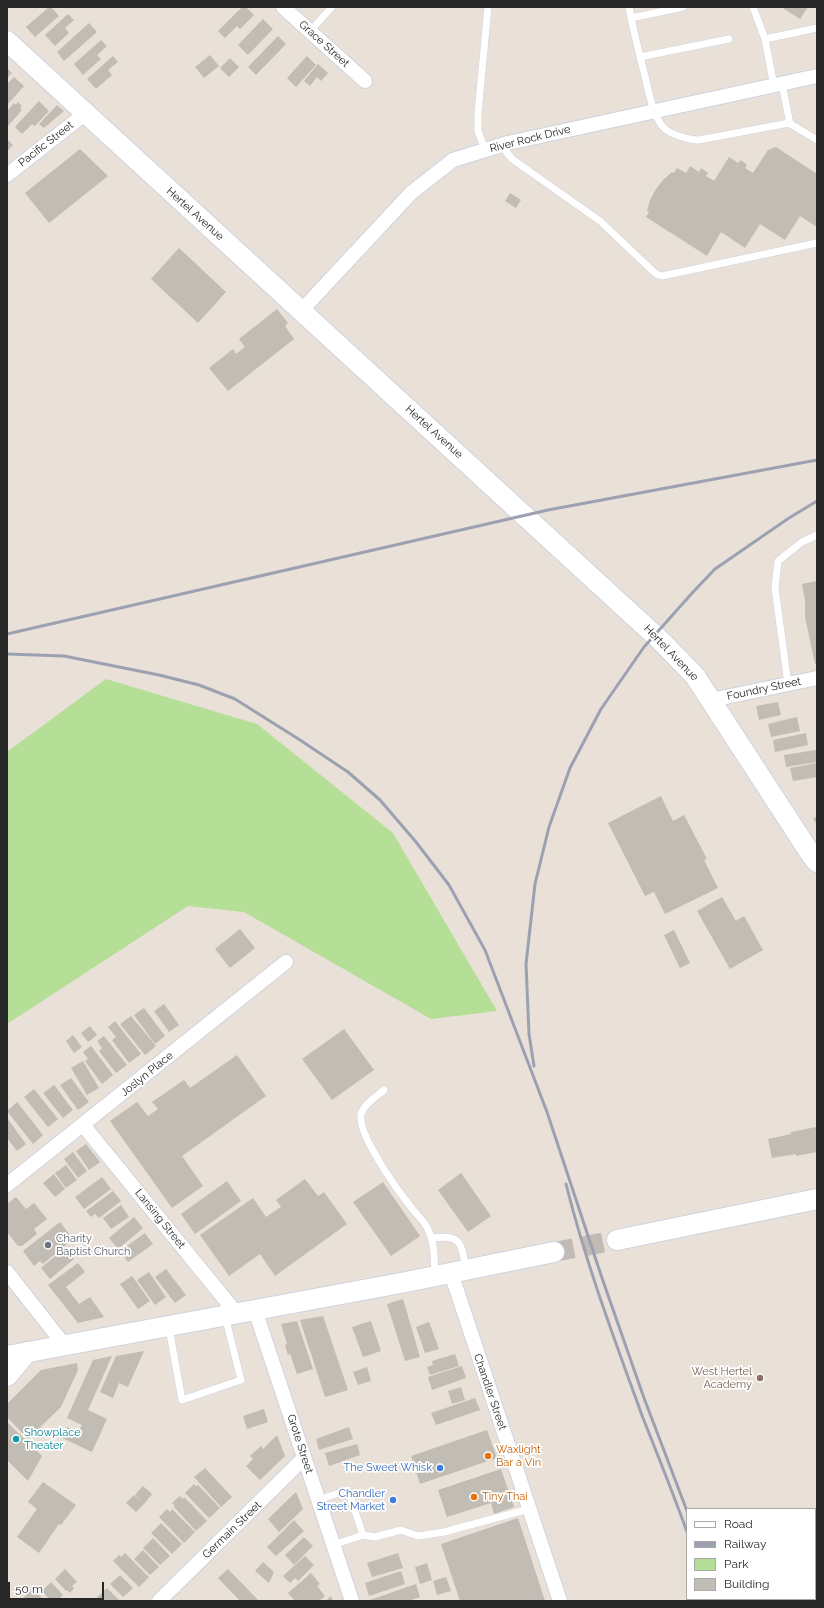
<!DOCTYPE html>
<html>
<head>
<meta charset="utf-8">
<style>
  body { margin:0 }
  #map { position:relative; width:824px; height:1608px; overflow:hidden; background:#e9e0d8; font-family:Raleway,sans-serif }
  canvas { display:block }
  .frame { position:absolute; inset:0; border:8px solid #272727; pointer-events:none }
  .legend { position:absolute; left:686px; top:1508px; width:130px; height:92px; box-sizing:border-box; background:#fff; border:1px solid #a9a9a9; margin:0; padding:5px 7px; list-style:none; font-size:12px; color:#272727 }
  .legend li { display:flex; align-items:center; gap:8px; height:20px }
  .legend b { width:20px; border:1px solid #a9a9a9 }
  .scale { position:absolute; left:8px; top:1582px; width:96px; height:18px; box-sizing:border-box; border:2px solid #272727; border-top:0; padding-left:5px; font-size:12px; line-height:14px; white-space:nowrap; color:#272727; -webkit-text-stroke:3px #fff; paint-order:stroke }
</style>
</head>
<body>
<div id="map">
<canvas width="824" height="1608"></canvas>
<div class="frame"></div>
<ul class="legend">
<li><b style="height:5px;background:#fff"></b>Road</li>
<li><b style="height:5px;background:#9ca1b1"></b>Railway</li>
<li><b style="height:11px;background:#b5de96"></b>Park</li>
<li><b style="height:11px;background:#c1bcb4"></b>Building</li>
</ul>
<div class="scale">50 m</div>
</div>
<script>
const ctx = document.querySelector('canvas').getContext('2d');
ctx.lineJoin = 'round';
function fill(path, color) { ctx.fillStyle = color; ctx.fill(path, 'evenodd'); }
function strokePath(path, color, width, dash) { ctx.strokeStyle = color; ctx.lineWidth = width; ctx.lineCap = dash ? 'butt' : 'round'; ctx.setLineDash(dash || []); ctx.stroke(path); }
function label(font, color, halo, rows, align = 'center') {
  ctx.font = font + ' Raleway,sans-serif'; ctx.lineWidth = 3.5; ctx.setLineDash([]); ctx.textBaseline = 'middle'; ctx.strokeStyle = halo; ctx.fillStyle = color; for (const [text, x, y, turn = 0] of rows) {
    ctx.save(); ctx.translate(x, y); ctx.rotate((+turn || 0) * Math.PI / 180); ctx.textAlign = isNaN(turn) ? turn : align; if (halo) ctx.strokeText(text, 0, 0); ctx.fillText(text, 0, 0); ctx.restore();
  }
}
const green = new Path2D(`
  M106,679L257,724L393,833L497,1011L431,1019L244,912L188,906L7,1024V752Z`);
const building = new Path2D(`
  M49,7H51L59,16L35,37L26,27Z
  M242,7H246L254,15L240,29L237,26L225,38L218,31Z
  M781,7H808L800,19Z
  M68,14L74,20L65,28L69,33L55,46L45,35Z
  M263,19L273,29L248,55L238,45Z
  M89,23L97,32L64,61L57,52Z
  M278,36L286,44L256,75L248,67Z
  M101,40L107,46L97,55L101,59L83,75L74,64Z
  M210,55L219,66L204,78L195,67Z
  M113,56L118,62L108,70L112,75L96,89L87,79Z
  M307,56L316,65L296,87L287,78Z
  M230,58L239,67L229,77L220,68Z
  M318,64L328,73L321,81L317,77L310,86L304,81Z
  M7,68L12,73L7,78Z
  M14,77L24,86L7,105V84Z
  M39,101L49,111L35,126L32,124L22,134L15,127Z
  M18,102L22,106L20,108L22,110L8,126L7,111L14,103L16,105Z
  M57,105L64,111L44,128L39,124Z
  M7,139L13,145L7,151Z
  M776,147L817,174V225L815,226L800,216L785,240L760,224L745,248L721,232L707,256L646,217L649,212L647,211L650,200L656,189L663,180L672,172L674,173L677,168L686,173L690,166L699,172L701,168L708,173L706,176L714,181L729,157L738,163L741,160L747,165L745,168L753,173L768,150Z
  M80,149L108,176L49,223L25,193Z
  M510,193L521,200L516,208L505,201Z
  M179,248L226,292L198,323L151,279Z
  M277,309L288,323L285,326L294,339L228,391L209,368L233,349L236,354L245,347L239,339Z
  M817,581V663L815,664L805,617V600L802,584Z
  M778,702L781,715L759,720L756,706Z
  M797,717L800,731L771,737L768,724Z
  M806,733L808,745L775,752L773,740Z
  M816,750L817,762L786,767L784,755Z
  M817,763V777L793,781L790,768Z
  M661,796L673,821L684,815L707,859L704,860L718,888L665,914L654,892L645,896L608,823Z
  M817,817V825L813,818Z
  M722,897L736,921L744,916L763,950L730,969L697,911Z
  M240,929L255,948L230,968L215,949Z
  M674,930L690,963L680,968L664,935Z
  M164,1004L179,1025L169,1032L154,1011Z
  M144,1008L165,1036L155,1044L134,1015Z
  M131,1016L156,1046L145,1055L120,1024Z
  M115,1021L141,1054L129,1063L112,1040L116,1037L108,1027Z
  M90,1026L97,1035L88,1042L81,1033Z
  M344,1029L374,1070L332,1100L302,1059Z
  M73,1035L82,1047L74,1053L66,1041Z
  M104,1036L127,1065L116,1073L99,1051L102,1048L97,1041Z
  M91,1046L113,1075L102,1084L85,1061L88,1059L83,1052Z
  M237,1055L266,1096L182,1156L203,1186L172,1208L110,1121L137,1102L148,1116L158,1109L152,1102L184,1080L190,1088Z
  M83,1061L99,1088L87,1095L71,1068Z
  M71,1078L89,1102L78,1110L60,1085Z
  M54,1085L73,1110L63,1118L43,1093Z
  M34,1089L58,1119L48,1127L24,1097Z
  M17,1102L43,1135L33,1144L7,1111Z
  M7,1118L26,1144L17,1151L7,1138Z
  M816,1127L817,1152L796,1156V1154L772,1158L768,1139L791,1134V1132Z
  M86,1144L100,1162L89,1170L76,1151Z
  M73,1152L87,1171L78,1178L64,1159Z
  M66,1165L77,1180L66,1188L55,1173Z
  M461,1173L491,1216L468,1232L438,1190Z
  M54,1174L65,1189L55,1197L43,1183Z
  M102,1177L111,1189L84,1209L75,1197Z
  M305,1179L318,1196L324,1192L347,1224L275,1276L260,1254L229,1276L200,1235L253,1198L266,1217L281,1207L276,1200Z
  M227,1181L241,1201L195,1234L181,1214Z
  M383,1182L420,1236L391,1256L353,1202Z
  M113,1191L121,1201L99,1218L95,1214L91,1217L86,1211Z
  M16,1197L26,1209L34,1203L47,1219L34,1229L37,1234L22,1246H18L7,1232V1204Z
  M121,1205L129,1217L111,1229L103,1218Z
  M134,1217L143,1228L118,1249L109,1238Z
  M60,1222L73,1239L43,1264L40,1261L34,1266L23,1251Z
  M145,1233L153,1244L128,1262L120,1251Z
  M65,1248L74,1259L50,1279L41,1268Z
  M78,1263L85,1272L66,1287L79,1304L90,1297L104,1317L78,1323L48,1285Z
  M166,1269L186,1295L175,1303L155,1277Z
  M149,1272L166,1297L155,1305L137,1280Z
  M132,1276L150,1301L138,1309L120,1284Z
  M403,1299L420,1357L405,1361L387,1304Z
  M323,1316L348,1390L325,1397L300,1320Z
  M297,1321L313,1369L297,1374L290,1354L288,1355L285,1345L287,1344L281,1324Z
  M371,1321L381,1351L363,1357L352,1327Z
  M429,1322L439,1349L425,1353L416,1327Z
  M144,1351L128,1387L119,1383L113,1398L100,1392L116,1356Z
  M455,1354L459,1366L430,1375L427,1367L433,1365L432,1361Z
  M112,1356L88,1410L107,1419L92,1452L62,1438L67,1427L78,1432L82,1425L67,1418L93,1360Z
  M77,1363L78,1370L61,1407L28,1439L7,1417V1404L41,1370Z
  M462,1366L466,1378L432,1390L428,1377Z
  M367,1367L371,1381L358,1385L353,1372Z
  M461,1387L465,1400L452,1404L448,1391Z
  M475,1398L480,1410L436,1425L431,1413Z
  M264,1409L268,1422L247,1429L243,1416Z
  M7,1422L42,1456L28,1481L7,1460Z
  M349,1427L353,1439L319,1450L316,1439Z
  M487,1430L497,1458L420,1484L411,1456Z
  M277,1435L285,1456L260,1480L246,1466L253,1459L250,1456L261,1446L263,1449Z
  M357,1444L360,1455L329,1466L325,1453Z
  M205,1468L232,1497L221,1507L194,1477Z
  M501,1469L514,1507L494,1514L491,1503L447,1517L438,1490Z
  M43,1482L76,1505L61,1525L59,1524L39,1553L17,1537L37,1509L28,1502Z
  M194,1484L196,1486L198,1485L220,1508L209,1518L185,1493Z
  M143,1486L152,1494L144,1504L135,1495Z
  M296,1492L303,1509L279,1532L268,1519Z
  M134,1495L144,1504L136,1512L126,1503Z
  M180,1496L183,1499L184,1497L193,1506L207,1521L196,1531L174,1507L175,1506L172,1503Z
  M167,1509L170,1512L172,1509L195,1532L184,1543L159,1517Z
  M518,1518L545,1601H460L441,1544Z
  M294,1520L304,1531L276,1556L267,1547Z
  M161,1523L182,1544L172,1554L151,1533Z
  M304,1537L313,1546L294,1565L285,1555Z
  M153,1538L170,1556L160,1565L143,1548Z
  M143,1550L159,1567L150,1575L134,1559Z
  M125,1553L149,1577L139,1587L113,1561L119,1555L121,1557Z
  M398,1553L403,1568L372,1577L367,1563Z
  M305,1556L314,1565L298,1581L295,1578L290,1583L283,1576Z
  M263,1562L274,1572L269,1583L255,1571Z
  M427,1563L432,1580L420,1584L415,1567Z
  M65,1569L77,1582L72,1586L74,1588L70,1593L67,1590L66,1591L55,1579Z
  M228,1569L259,1601H240L218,1578Z
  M401,1571L405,1584L369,1596L365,1583Z
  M311,1573L320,1584L317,1586L325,1596L319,1601H295L288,1593Z
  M120,1575L133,1588L123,1597L110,1584Z
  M446,1577L451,1591L437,1595L433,1581Z
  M51,1582L63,1595L59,1599L61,1601H51L42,1591Z
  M416,1584L420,1597L408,1601H371L370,1600Z
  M107,1588L120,1601H101L97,1597Z
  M33,1589L45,1601H24L22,1599Z
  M331,1596L333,1601H326Z`);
const secondaryTunnel = new Path2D(`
  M554,1252L617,1240`);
const lane = new Path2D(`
  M629,7C633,30 639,53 645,76C649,93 652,112 662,126C668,134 689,140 699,140L789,123L817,140
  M753,7L765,39
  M631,18L683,7
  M310,31L332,7
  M640,57L729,39
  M782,84L790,124
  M774,86L765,39L817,28
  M501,145L512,159L600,221L656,274L662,276L817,243
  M485,150L478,131V113L488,7
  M788,684L775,588L778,561L802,542L817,535
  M384,1090C376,1097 364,1104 361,1114C357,1134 398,1191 411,1207C415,1213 421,1218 425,1224C435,1239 434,1257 435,1274
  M432,1238C462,1234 461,1243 466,1270
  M169,1328L182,1400L241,1380L225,1316
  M318,1500L348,1490L363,1535L333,1545
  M363,1535L375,1537L401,1530L418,1536L444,1532L529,1509`);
const street = new Path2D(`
  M283,7L365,81
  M7,175L86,113
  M301,311L411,193L453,160L508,143L817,76
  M711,700L817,678
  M83,1125L237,1314
  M7,1185L286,962
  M7,1272L65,1346
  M451,1273L560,1601
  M255,1310L352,1601
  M159,1601L304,1458`);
const secondary = new Path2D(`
  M7,41L661,641L695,676L810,853L817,862
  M617,1240L817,1199
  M7,1356L406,1282L554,1252
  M7,1376L27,1352`);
const rail = new Path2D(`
  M7,634L548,510L817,460
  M7,654L64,656L159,675L199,685L235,699L300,740L348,772L380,800L416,842L449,885L485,950L547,1112L602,1278L644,1398L687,1511
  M534,1066L529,1034L526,964L535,884L549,827L570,768L601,709L644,647L694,591L715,569L789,518L817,501
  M566,1184C586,1264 615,1341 643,1418C658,1456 673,1493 687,1532
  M709,1599L710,1601
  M716,1599L717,1601`);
const markers = [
  [48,1245,4,"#6b7280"],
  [760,1378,4,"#8d6e63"],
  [16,1439,4,"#0f9aa8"],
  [488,1456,4,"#e8710a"],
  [440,1468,4,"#3f7fe0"],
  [474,1497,4,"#e8710a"],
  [393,1500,4,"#3f7fe0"]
];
const streetNames = [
  ["Grace Street",324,44,42],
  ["River Rock Drive",530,139,-14],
  ["Pacific Street",46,144,-38],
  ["Hertel Avenue",195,214,42],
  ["Hertel Avenue",434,432,42],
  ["Hertel Avenue",671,653,46],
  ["Foundry Street",764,689,-12],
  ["Joslyn Place",147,1074,-39],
  ["Lansing Street",160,1219,51],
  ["Chandler Street",490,1392,71],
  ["Grote Street",300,1444,72],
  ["Germain Street",232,1530,-44]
];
const worshipNames = [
  ["Charity",56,1239],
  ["Baptist Church",56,1252]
];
const educationNames = [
  ["West Hertel",752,1372],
  ["Academy",752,1385]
];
const cultureNames = [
  ["Showplace",24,1433],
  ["Theater",24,1446]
];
const foodNames = [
  ["Waxlight",496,1450],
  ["Bar a Vin",496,1463],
  ["Tiny Thai",482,1497]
];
const shopNames = [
  ["The Sweet Whisk",432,1468],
  ["Chandler",385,1494],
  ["Street Market",385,1507]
];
fill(green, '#b5de96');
fill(building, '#c1bcb4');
strokePath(secondaryTunnel, '#c2bbb5', 20, [20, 10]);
strokePath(lane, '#ced3e0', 8);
strokePath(street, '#ced3e0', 16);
strokePath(secondary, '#ced3e0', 22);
strokePath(lane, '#fff', 7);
strokePath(street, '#fff', 14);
strokePath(secondary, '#fff', 20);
strokePath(rail, '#9ca1b1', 3);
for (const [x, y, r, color] of markers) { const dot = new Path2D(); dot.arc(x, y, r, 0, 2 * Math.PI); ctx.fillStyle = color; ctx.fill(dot); strokePath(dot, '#fff', 1.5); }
label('11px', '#272727', '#fff', streetNames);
label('11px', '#5b616d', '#fff', worshipNames, 'left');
label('11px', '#785e54', '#fff', educationNames, 'right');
label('11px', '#0d838f', '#fff', cultureNames, 'left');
label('11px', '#c56008', '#fff', foodNames, 'left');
label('11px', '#366cbe', '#fff', shopNames, 'right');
</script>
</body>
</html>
